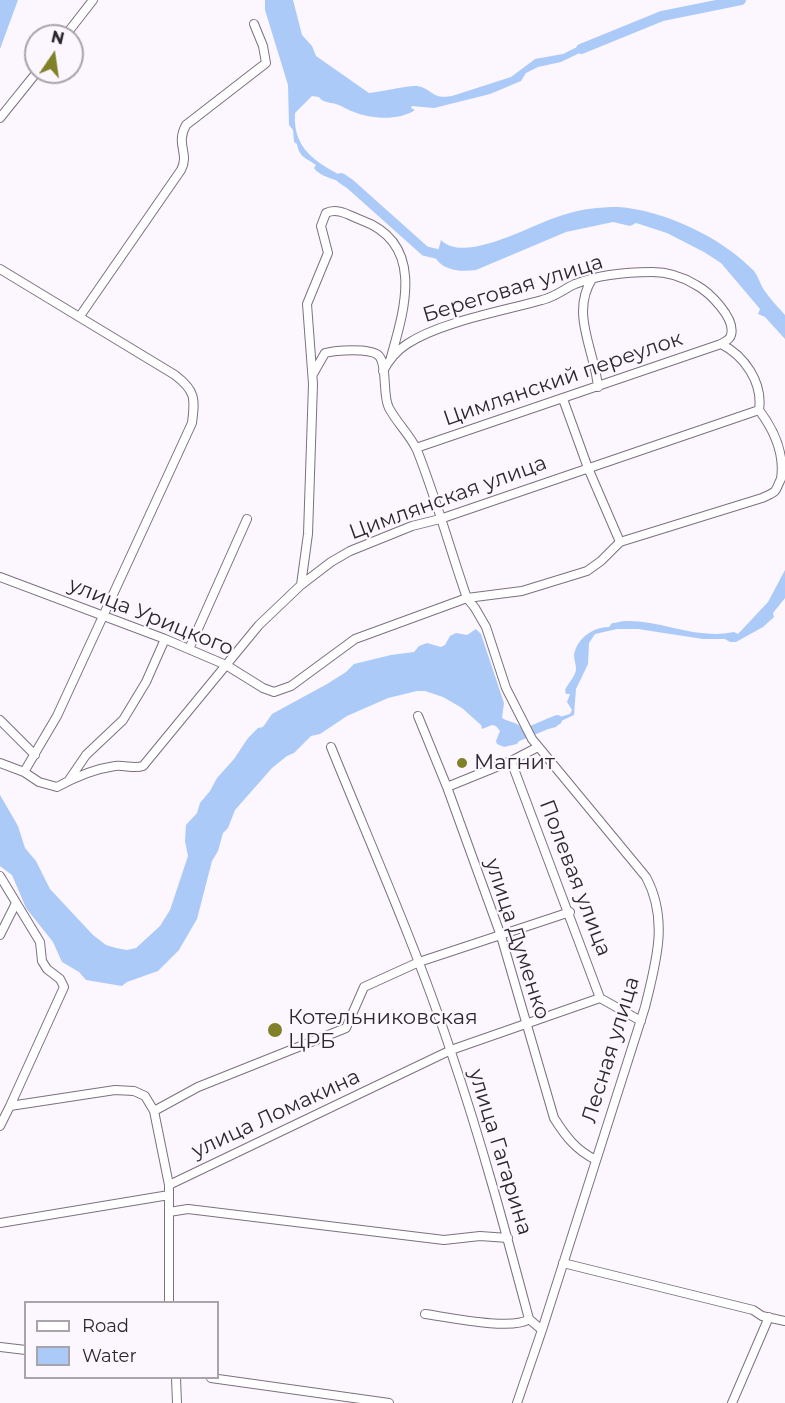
<!DOCTYPE html>
<html>
<head>
<meta charset="utf-8">
<style>
  body { margin:0 }
  #map { position:relative; width:785px; height:1403px; overflow:hidden; background:#fcf6fe; font-family:Montserrat,sans-serif }
  canvas { display:block }
  .legend { position:absolute; left:24px; top:1301px; width:195px; height:78px; box-sizing:border-box; background:#fcf6fe; border:2px solid #a9a4ab; margin:0; padding:8px 10px; list-style:none; font-size:18px; color:#2d282f }
  .legend li { display:flex; align-items:center; gap:12px; height:30px }
  .legend b { width:30px; border:2px solid #a9a4ab }
  .north { position:absolute; left:24px; top:24px; width:60px; height:60px; box-sizing:border-box; background:#fcf6fe; border:2px solid #a9a4ab; border-radius:50%; rotate:13deg; font-size:16px; font-weight:700; line-height:24px; text-align:center; color:#2d282f }
  .north::after { content:''; display:block; margin:auto; width:21px; height:27px; background:#81812a; clip-path:polygon(50% 0,100% 100%,50% 72%,0 100%) }
</style>
</head>
<body>
<div id="map">
<canvas width="785" height="1403"></canvas>
<ul class="legend">
<li><b style="height:8px;background:#fff"></b>Road</li>
<li><b style="height:16px;background:#accaf8"></b>Water</li>
</ul>
<div class="north">N</div>
</div>
<script>
const ctx = document.querySelector('canvas').getContext('2d');
ctx.lineJoin = 'round';
function fill(path, color) { ctx.fillStyle = color; ctx.fill(path, 'evenodd'); }
function strokePath(path, color, width, dash) { ctx.strokeStyle = color; ctx.lineWidth = width; ctx.lineCap = dash ? 'butt' : 'round'; ctx.setLineDash(dash || []); ctx.stroke(path); }
function label(font, color, halo, rows, align = 'center') {
  ctx.font = font + ' Montserrat,sans-serif'; ctx.lineWidth = 4.5; ctx.setLineDash([]); ctx.textBaseline = 'middle'; ctx.strokeStyle = halo; ctx.fillStyle = color; for (const [text, x, y, turn = 0] of rows) {
    ctx.save(); ctx.translate(x, y); ctx.rotate((+turn || 0) * Math.PI / 180); ctx.textAlign = isNaN(turn) ? turn : align; if (halo) ctx.strokeText(text, 0, 0); ctx.fillText(text, 0, 0); ctx.restore();
  }
}
const water = new Path2D(`
  M0,0H18L0,49Z
  M265,0H293L302,35L312,46L316,56L369,93C380,92 409,85 417,86C432,88 431,100 452,96L511,77L535,59L563,54L577,47L590,44L596,45L561,62L538,67L526,73L521,81L490,94L434,108L412,106L411,108L415,110C399,121 371,119 354,112C348,110 342,106 336,104C329,102 323,103 319,97L312,96L295,113C292,154 324,166 355,183L351,186C340,180 321,178 314,168L316,165C306,158 299,157 297,144L294,142L293,130L289,125L288,85L265,10Z
  M618,207C663,210 721,237 753,270C758,275 760,284 764,290C770,299 778,307 785,315V339L765,317L758,314L760,309L721,263L704,252L667,233L636,223L630,226L613,222L566,232L476,270C462,272 445,271 436,259L441,240C465,265 534,223 563,215C581,209 599,207 618,207Z
  M785,570V598L773,613L774,617L763,627L736,642H730L725,639H703L638,629H617L595,634L589,643L588,664L576,689L574,715L561,721L556,727L548,729L543,725L544,721L548,718L550,721L556,718L570,714L572,710L567,702L570,694H566L565,690C568,684 576,675 576,669C576,664 574,660 574,655C577,638 593,627 609,627L612,623C617,623 621,621 626,621C662,620 695,640 734,632L738,634L768,602Z
  M476,629L481,634L504,703L502,718C511,724 532,722 517,744L504,747L497,744L496,741L500,731L496,726L492,725L482,729L481,725L462,708L443,697L425,691H417L388,698L347,716L320,734L311,736L294,753L287,756L272,768L235,810L228,828L223,833L218,851L212,861L197,919L179,950L158,971L127,982L122,986L86,980L79,972L62,962L53,942L26,908L12,875L0,866V795L18,826L25,848L36,861L50,889L93,935L106,945L116,948L127,950L136,948L160,926L170,910L188,856L185,841L186,825L197,813L200,803L210,791L217,778L234,759L248,738L258,728L263,727L272,714L327,684L346,672L354,664L391,655L414,652L419,646L427,643L441,647L445,645L450,636L456,633L467,635Z`);
const river = new Path2D(`
  M581,49L662,16L741,0
  M341,178L350,184L425,251L450,257
  M511,735L514,738L557,720`);
const minor = new Path2D(`
  M65,36L93,0
  M0,118L37,72
  M0,269L175,375C196,391 195,399 192,423L57,716L24,772
  M592,279C570,314 595,351 598,387
  M80,316L181,170C190,153 175,145 186,125L266,63L263,46L254,24
  M383,371C389,360 396,351 407,344C440,322 503,311 542,300C555,297 564,289 575,284C598,275 628,272 652,272C667,272 683,277 696,285C709,292 736,318 731,335C730,340 725,341 721,344L416,448
  M313,374L325,353C336,350 369,348 378,355C388,363 382,396 389,408C397,423 410,435 417,450C436,498 450,549 467,598L522,591L587,571L601,561L620,542L762,498C766,496 772,494 775,491C777,489 779,482 781,479C785,453 774,430 759,410C763,383 745,356 721,344
  M563,399L588,468L620,542
  M0,577L165,639L226,665L263,688L274,692L291,686L355,639L467,598L475,608L486,627L506,688L532,739L646,877C669,920 656,962 645,1007L542,1330L517,1403
  M301,585L308,534L313,384L307,304L328,253L321,226L326,213C338,207 350,216 361,220C425,243 405,308 391,357
  M189,649L247,519
  M418,716L447,787L501,936L554,1118C566,1137 576,1150 596,1160
  M0,720L35,755
  M331,747C372,848 417,949 451,1052C481,1140 505,1229 529,1319L542,1330
  M511,761L600,998L641,1021
  M0,763L24,772L39,782L57,787C75,777 94,769 115,766C125,765 134,769 143,766L259,625L301,585L331,562L350,551L412,526L440,519L759,410
  M69,780L86,755L123,720L146,682L165,639
  M447,787L511,761L538,747
  M0,876L40,942L42,961L47,969L60,979L64,987L10,1106L115,1090L134,1091L145,1096L154,1111L169,1185V1302
  M0,935L16,903
  M154,1111L198,1087L346,1028L364,987L419,962L570,912
  M0,1126L10,1106
  M169,1185L451,1050L600,998
  M169,1212L188,1209L444,1240L480,1236L508,1238
  M0,1223L169,1195
  M563,1263L753,1310L762,1316L785,1321
  M425,1314C447,1317 513,1331 529,1319
  M0,1347L26,1350
  M176,1378L177,1403
  M211,1378L389,1403
  M732,1403L769,1317`);
const markers = [
  [462,763,6,"#81812a"],
  [275,1030,8,"#81812a"]
];
const streetNames = [
  ["Береговая улица",513,289,-17],
  ["Цимлянский переулок",563,379,-19],
  ["Цимлянская улица",448,498,-20],
  ["улица Урицкого",151,617,22],
  ["Полевая улица",575,878,69],
  ["улица Думенко",517,939,72],
  ["Лесная улица",611,1050,-73],
  ["улица Ломакина",276,1114,-25],
  ["улица Гагарина",500,1152,73]
];
const poiNames = [
  ["Магнит",474,763],
  ["Котельниковская",288,1018],
  ["ЦРБ",288,1042]
];
fill(water, '#accaf8');
strokePath(river, '#accaf8', 10);
strokePath(minor, '#7d7081', 10);
strokePath(minor, '#fff', 8);
for (const [x, y, r, color] of markers) { const dot = new Path2D(); dot.arc(x, y, r, 0, 2 * Math.PI); ctx.fillStyle = color; ctx.fill(dot); strokePath(dot, '#fcf6fe', 2); }
label('21px', '#2d282f', '#fcf6fe', streetNames);
label('21px', '#2d282f', '#fcf6fe', poiNames, 'left');
</script>
</body>
</html>
